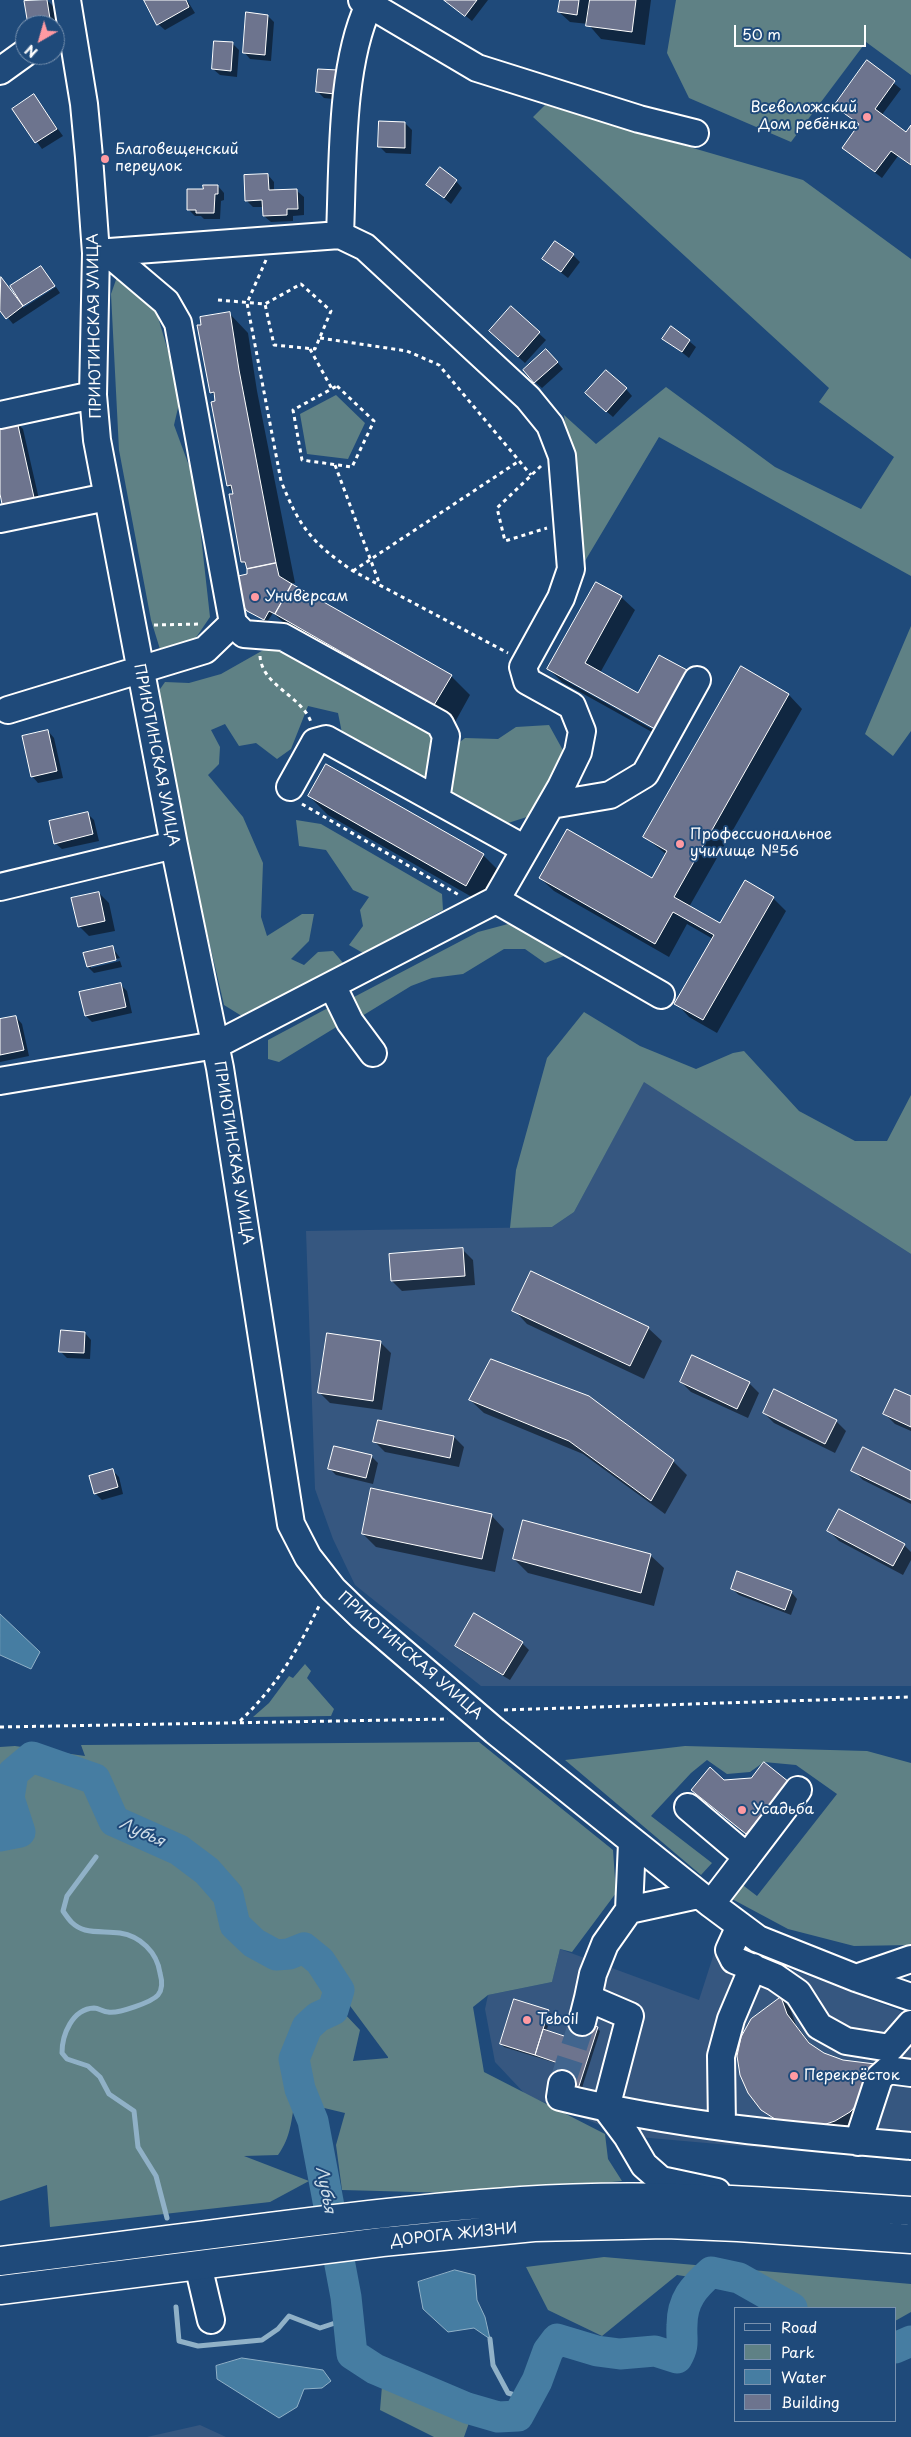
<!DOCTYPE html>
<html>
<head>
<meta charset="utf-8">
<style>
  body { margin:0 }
  #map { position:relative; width:911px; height:2437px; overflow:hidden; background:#1f4a7a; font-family:"Playpen Sans",sans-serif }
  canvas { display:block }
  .legend { position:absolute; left:734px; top:2307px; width:162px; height:115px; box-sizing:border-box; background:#1f4a7a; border:1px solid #7992af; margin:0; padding:6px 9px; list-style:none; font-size:15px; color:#fff }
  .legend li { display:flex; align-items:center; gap:10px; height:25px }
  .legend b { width:25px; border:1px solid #7992af }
  .north { position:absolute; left:15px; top:15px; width:50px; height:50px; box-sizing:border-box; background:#1f4a7a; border:1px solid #7992af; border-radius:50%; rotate:218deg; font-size:14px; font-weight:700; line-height:20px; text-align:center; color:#fff }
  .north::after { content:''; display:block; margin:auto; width:18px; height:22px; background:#ff9aa2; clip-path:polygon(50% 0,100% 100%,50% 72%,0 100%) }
  .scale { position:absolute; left:734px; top:25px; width:132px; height:22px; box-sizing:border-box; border:2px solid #fff; border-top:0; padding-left:6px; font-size:15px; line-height:18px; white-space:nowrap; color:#fff; -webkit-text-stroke:4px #1f4a7a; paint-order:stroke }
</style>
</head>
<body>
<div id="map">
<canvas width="911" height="2437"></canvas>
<ul class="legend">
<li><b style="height:6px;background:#1f4a7a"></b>Road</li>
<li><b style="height:14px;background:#5f8185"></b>Park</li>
<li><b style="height:14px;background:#467da2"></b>Water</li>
<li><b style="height:14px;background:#6d748e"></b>Building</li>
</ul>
<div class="north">N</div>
<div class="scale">50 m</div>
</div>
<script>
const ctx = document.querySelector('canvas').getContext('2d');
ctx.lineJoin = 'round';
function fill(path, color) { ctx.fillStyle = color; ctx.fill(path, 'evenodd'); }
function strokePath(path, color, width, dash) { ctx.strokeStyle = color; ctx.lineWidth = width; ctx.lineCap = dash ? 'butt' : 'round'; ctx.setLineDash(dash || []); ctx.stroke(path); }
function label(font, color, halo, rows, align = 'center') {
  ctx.font = font + ' "Playpen Sans",sans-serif'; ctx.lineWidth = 4; ctx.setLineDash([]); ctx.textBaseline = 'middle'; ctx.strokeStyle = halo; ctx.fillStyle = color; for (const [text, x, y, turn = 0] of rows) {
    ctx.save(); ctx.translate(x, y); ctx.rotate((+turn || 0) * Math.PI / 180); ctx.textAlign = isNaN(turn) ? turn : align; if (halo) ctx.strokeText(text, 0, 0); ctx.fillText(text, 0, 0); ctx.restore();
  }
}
const built = new Path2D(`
  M644,1081L911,1254V1686H481L355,1585L333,1539L315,1489L306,1231L552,1227L574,1212Z
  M718,1941L911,2015V2161L627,2136L526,2095L495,2062L485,2009L488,1995L552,1982L560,1949L699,2000Z
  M200,2425L226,2437H147Z`);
const green = new Path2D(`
  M676,0H911V75L866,42L791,142L689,98L667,53Z
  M545,105L803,180L911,259V576L659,437L585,561L564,415L596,444L666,387L775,467L861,509L894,457L819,402L829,388L533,117Z
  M117,277L155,307L181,395L174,425L195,482L210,617L191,645L163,659L151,620L119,450L111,294Z
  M336,395L365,423L348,459L307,454L300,414Z
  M911,626V731L893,756L865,734Z
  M274,644L435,732L443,755L465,738L498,739L516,727L549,725L565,754L530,816L508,823L342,733L338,713L308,706L291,749L277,759L256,743L239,746L225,724L211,730L220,747L219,764L208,775L243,817L263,863L261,917L267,936L302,914H314L309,941L291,959L304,965L318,952L333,951L344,964L245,1018L224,1005L187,847L158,692L165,682L189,683L221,674Z
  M296,820L321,824L442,894L443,910L363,953L349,945L363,926L360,910L369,897L353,890L326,850L299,846Z
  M508,924L550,935L564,956L545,963L525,949H504L463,974L432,978L411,986L362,1016L354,1013V997L478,932Z
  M326,1009L338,1011V1026L279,1062L268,1059V1040Z
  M584,1012L640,1046L696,1069L733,1053L744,1051L799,1111L855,1141H887L911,1095V1254L644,1082L574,1212L552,1227L510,1228L516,1170L547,1058Z
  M305,1664L311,1671L307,1678L334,1709L331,1716L253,1717L269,1703L289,1676L293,1678Z
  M479,1742L613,1850L616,1893L572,1952L560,1949L552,1982L488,1995L473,2007L484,2072L605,2134L608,2159L622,2181L491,2194L342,2190L336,2145L345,2113L295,2101C291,2121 291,2137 278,2155L244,2156L309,2181L270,2202L50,2227L47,2185L0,2201V1747L15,1746L85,1756L81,1745ZM339,1991L388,2057V2058L353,2061L360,2030L342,2011Z
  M685,1746L867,1751L911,1763V1945L854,1946L788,1929L732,1899L740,1883L757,1896L837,1794L796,1765L764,1762L750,1772L727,1774L707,1760L691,1773L651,1816L712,1863L701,1875L565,1760Z
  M604,2257L911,2284V2312L895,2321V2308H793L729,2283L677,2275L602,2336L548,2310L526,2267Z
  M382,2386L470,2420L464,2437H434L380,2410Z`);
const water = new Path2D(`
  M0,1614L40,1652L31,1669L0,1655Z
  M455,2270L475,2275L477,2300L485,2317L490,2339L474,2328L448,2332L423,2309L418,2282Z
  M242,2358L323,2370L331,2381L322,2388L304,2389L297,2407L279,2418L217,2379L216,2366Z`);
const shadow = new Path2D(`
  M47,0L53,6L57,31H55V25H29L26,2Z
  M147,0H187L195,13L165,30L158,24Z
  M446,0H488L472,21Z
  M561,0H651L645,45L601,39L588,24L570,22L559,12Z
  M268,16L274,22L271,61L250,59L244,52Z
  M232,43L239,50L237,77L220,75L213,69Z
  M867,62L901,89L881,116L906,134L911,128V166L898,156L882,178L843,148L860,125L835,105Z
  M344,78L342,100L324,98L318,92Z
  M34,96L63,136L42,149L14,110Z
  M405,123L412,130L411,154L386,153L379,146Z
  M268,175L274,182V191H297L304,197V215L293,216V221L271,222L264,216V207H253L247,201Z
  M456,181L462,188L451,204L428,185Z
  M218,186L224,193V200L221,201L220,219H204L201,216H195L188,209L204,191Z
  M573,255L580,262L568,278L544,259Z
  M41,267L54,285L23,305V308L56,287L60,293L13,324L0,308V280L16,296Z
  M511,308L546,340L525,363L497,338Z
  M229,313L248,333L257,391L295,583L289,584L451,676L470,695L454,724L295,633L273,613L267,622L248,610L249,575L247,567L243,562L234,495L228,485L216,397L211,392Z
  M664,338L689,341L696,347L689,358Z
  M553,357L563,369L542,388L535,382Z
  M626,389L632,396L613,417L593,400Z
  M16,422L23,429L41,508L0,488Z
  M621,597L635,610L600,673L638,694L659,656L686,671L700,685L668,741L562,682L549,669ZM563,676L661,731L659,733L563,679Z
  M741,668L789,695L802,709L689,907L721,925L773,898L786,911L717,1033L689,1017L676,1003L713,939L687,924L669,957L554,891L540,878L653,879L667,855L645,837Z
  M48,731L54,738L63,778L38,783L32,776Z
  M309,796L483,855L503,875L486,905L328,815Z
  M87,813L94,820L99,841L62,849L55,843Z
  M99,893L109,903L115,931L89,936L79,926Z
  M112,947L120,958L91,965V968L120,961L122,967L94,973L88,967Z
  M120,984L127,991L132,1013L92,1022L86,1016L81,993Z
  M16,1017L22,1024L29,1056L0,1062V1020Z
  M463,1250L473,1260L475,1285L402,1291L392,1281Z
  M514,1310L648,1328L662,1341L644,1379L527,1324Z
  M85,1333L91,1340L90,1359L67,1358L60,1351Z
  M380,1342L391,1353L382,1410L330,1403L320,1393Z
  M681,1382L749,1383L759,1393L748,1418L691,1392Z
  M911,1398V1431L895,1424L885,1414Z
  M470,1400L673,1461L687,1475L665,1514L583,1454L484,1413Z
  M764,1413L836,1421L846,1431L835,1453L774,1423Z
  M454,1437L464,1447L459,1467L385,1452L375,1442Z
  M371,1456L378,1463L373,1484L336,1475L329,1468Z
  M112,1470L119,1477L123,1494L102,1500L95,1493Z
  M853,1470L911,1472V1504L863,1480Z
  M491,1515L504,1529L495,1572L376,1547L363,1534Z
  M829,1531L904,1545L911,1552V1560L903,1575L839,1541Z
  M650,1555L664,1568L654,1606L528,1573L514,1559Z
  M732,1589L791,1592L797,1599L791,1615L739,1595Z
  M522,1643L529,1650L510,1680L463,1652L456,1645Z
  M724,1781L788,1783L753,1840L692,1790Z
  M781,1998L790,2008L796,2025L813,2047L873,2107L845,2131H789L762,2109Z
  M515,2000L552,2014L546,2032L568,2039L597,2028L600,2031L581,2091L559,2064L504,2047L501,2044Z`);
const stream = new Path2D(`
  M96,1857L67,1896L63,1911C69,1920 74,1927 85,1930C97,1933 108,1931 120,1933C140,1936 157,1952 160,1973C162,1980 163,1989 158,1995C152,2002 118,2014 108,2012C103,2012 99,2008 94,2008C72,2009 62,2035 62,2053L67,2059L88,2066L100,2077L109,2094L134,2111L138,2147L156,2176L167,2218
  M176,2307L179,2341L198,2346L262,2340L278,2329L289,2316L320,2328L338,2322L350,2327
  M490,2339L493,2365L508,2393L518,2396V2416`);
const river = new Path2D(`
  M0,1836L20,1832L9,1798L13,1773L32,1757L95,1779L114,1821L179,1850L207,1871L228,1895L235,1925L254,1943L276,1955L289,1954L304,1948L320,1961L339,1990L333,2010L318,2017L307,2027L294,2059L300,2089L313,2121L346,2297L352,2354L375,2369L467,2408L498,2417L518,2416L537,2381L548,2351L557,2339L597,2351L620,2354L655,2351L677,2358C685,2344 681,2340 682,2325C682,2300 694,2287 711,2272L739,2278L792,2308
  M895,2348L911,2341`);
const building = new Path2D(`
  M47,0L51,25H28L24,1Z
  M144,0H186L189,7L157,25Z
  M444,0H477L465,16Z
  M560,0H579L577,15L558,12Z
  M590,0H636L632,32L586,26Z
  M246,12L268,15L265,55L243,53Z
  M214,41L233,42L231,71L212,69Z
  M867,60L895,81L875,109L906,132L911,125V165L891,151L875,172L842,148L859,124L834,106Z
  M318,69L338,70L335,94L316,92Z
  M34,94L57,129L35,143L12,109Z
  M379,121L405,122V148L378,147Z
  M440,167L457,180L444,198L426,185Z
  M268,174L269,190L297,189L298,209H287V215L263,216L262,200L245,201L244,175Z
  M203,185H218V194H215L214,213H196V210H187V189H203Z
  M555,241L574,254L561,272L542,259Z
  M41,266L55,286L23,306L10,286Z
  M1,277L23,306L6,319L0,311Z
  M511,306L540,332L518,357L489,331Z
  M230,312L239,370L276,563L247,569L245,562H241L229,494H233L231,485L227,486L211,402L215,401L214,392L210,393L197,325H201L200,317Z
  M671,326L690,340L682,352L662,339Z
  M546,349L558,362L534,383L523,370Z
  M606,370L627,388L606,412L585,393Z
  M17,421L35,502L3,509L0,494V424Z
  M276,563L279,576L292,584L275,614L269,611L264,620L247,611L238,599L234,577L247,574V569Z
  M596,582L622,596L585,663L638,693L659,655L687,670L655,729L547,669Z
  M292,584L452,675L434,705L275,614Z
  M741,666L789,694L674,897L720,923L745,880L774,897L703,1020L674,1004L714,935L673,912L655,944L539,878L567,829L652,878L667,851L643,837Z
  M48,730L57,771L31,777L22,736Z
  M326,764L484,854L466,886L308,796Z
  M88,812L93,834L54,844L49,821Z
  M99,892L105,921L78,927L71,898Z
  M113,946L116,960L87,967L83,953Z
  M121,983L126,1007L85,1016L79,992Z
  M16,1016L24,1050L0,1055V1019Z
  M463,1248L465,1276L391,1281L389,1254Z
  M531,1271L649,1327L630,1366L512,1311Z
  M61,1330L85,1332L84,1353L59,1352Z
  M327,1333L381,1341L373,1401L318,1393Z
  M692,1355L750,1382L737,1409L680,1382Z
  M491,1359L589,1396L674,1460L651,1501L569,1441L469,1400Z
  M774,1389L837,1420L825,1444L763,1413Z
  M895,1389L911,1396V1427L883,1414Z
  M378,1420L454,1436L450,1458L373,1442Z
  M334,1446L372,1455L366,1478L328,1469Z
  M863,1447L911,1471V1500L851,1471Z
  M113,1469L118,1487L94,1494L89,1476Z
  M371,1488L492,1514L482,1559L362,1534Z
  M839,1509L905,1544L893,1566L827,1531Z
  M523,1520L651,1554L641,1593L513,1559Z
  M737,1571L792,1591L785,1610L731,1589Z
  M474,1613L523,1642L503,1675L455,1646Z
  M764,1762L789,1782L746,1834L691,1790L710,1767L724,1780L751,1778Z
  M781,1997L787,2014L809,2043L824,2053L843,2060L875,2064L872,2081L864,2097L850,2112L835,2121L817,2127L778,2121L761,2110L748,2093L740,2075L737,2056L741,2037L751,2019Z
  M514,1999L549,2010L535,2055L500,2044Z
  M573,2019L598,2027L578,2089L552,2081L558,2063L535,2055L543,2029L567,2037Z`);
const minorTunnel = new Path2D(`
  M562,2084L582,2022`);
const path = new Path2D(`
  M266,260L247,303L281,481C300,528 311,542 353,571L508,653
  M218,300L265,304L301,284L331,311L315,349L274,345L265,304
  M320,338L407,351L439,365L531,475
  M310,349L332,389
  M337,386L374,421L352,467L302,460L293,410Z
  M335,465L380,585
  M541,466L497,508L505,541L547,528
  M353,571L519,461
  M154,625L200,624
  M260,656C262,686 301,695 311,722
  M302,804L459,895
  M504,1710L911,1697
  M240,1721C277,1686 297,1651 319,1606
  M0,1727L448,1719`);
const minor = new Path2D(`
  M67,0L84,104L89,157L96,253L93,395L97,440L174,845L220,1068L291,1524L308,1557L333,1589L361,1616L495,1731L711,1904L758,1939L856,1978L911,1997
  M362,0L477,68L639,119L695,133
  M0,71L25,53
  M340,235C343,166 340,66 369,5
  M0,415L93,395
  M0,519L107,497
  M233,623L244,634L283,637L440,724L446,736L436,800
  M8,710L205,650L233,623L178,323L166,302L107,252
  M290,787L315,742L326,739L525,849
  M551,805L610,795L645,774L697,680
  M0,887L174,845
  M496,900L661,995
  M332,985L350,1022L373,1053
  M0,1081L216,1045L496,900L561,787L578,752L582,731L572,706L527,681L523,667L561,598L571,569L562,456L550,425L528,398L365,247L340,235L96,253
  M688,1807L747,1857L711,1904
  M747,1857L798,1790
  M629,1910L698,1895
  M740,1926L729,1950L734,1960L775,1977L798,1993L819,2026L846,2041L890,2048L911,2024
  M856,1978L911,1959
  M582,2022L588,1998
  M562,2084L560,2097C675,2126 794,2136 911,2146
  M606,2108L630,2016L588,1998L593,1974L605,1944L629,1910L632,1843
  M606,2108L627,2136L644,2165L661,2180L717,2192
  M722,2126L721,2056L731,2019L753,1967
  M858,2142L879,2078L888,2070L911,2073
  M198,2265L211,2320`);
const major = new Path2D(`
  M0,2261C173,2241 347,2213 521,2201C651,2192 781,2202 911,2211
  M0,2290L382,2242L534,2227L666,2224L738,2227L911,2239`);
const markers = [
  [867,117,5,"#ff9aa2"],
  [105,159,5,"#ff9aa2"],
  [255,597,5,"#ff9aa2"],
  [680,844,5,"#ff9aa2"],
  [742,1810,5,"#ff9aa2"],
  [527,2020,5,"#ff9aa2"],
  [794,2076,5,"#ff9aa2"]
];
const poiNames = [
  ["Всеволожский",857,108,"right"],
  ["Дом ребёнка",857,125,"right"],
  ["Благовещенский",115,150],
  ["переулок",115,167],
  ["Универсам",265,597],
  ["Профессиональное",690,835],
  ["училище №56",690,852],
  ["Усадьба",752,1810],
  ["Teboil",537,2020],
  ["Перекрёсток",804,2076]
];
const streetNames = [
  ["ПРИЮТИНСКАЯ УЛИЦА",95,326,-91],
  ["ПРИЮТИНСКАЯ УЛИЦА",156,755,79],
  ["ПРИЮТИНСКАЯ УЛИЦА",233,1153,81],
  ["ПРИЮТИНСКАЯ УЛИЦА",410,1656,41],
  ["ДОРОГА ЖИЗНИ",454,2235,-6]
];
const waterNames = [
  ["Лубья",142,1833,25],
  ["Лубья",325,2190,79]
];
fill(built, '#365780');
fill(green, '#5f8185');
fill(water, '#467da2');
strokePath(water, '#90b1c7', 1);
fill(shadow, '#0007');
strokePath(stream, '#90b1c7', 5);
strokePath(river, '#467da2', 31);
fill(building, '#6d748e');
strokePath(building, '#fff', 1);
strokePath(minorTunnel, '#41658e', 26, [26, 13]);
strokePath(minor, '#fff', 30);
strokePath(major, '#fff', 31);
strokePath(path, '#fff', 3, [4, 4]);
strokePath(minor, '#1f4a7a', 26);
strokePath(major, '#1f4a7a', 28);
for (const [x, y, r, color] of markers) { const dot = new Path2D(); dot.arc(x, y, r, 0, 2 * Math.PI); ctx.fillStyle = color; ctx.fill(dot); strokePath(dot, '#1f4a7a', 2); }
label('15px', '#fff', '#1f4a7a', poiNames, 'left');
label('15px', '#fff', '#1f4a7a', streetNames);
label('italic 16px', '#d1dee8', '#1f4a7a', waterNames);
</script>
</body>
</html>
